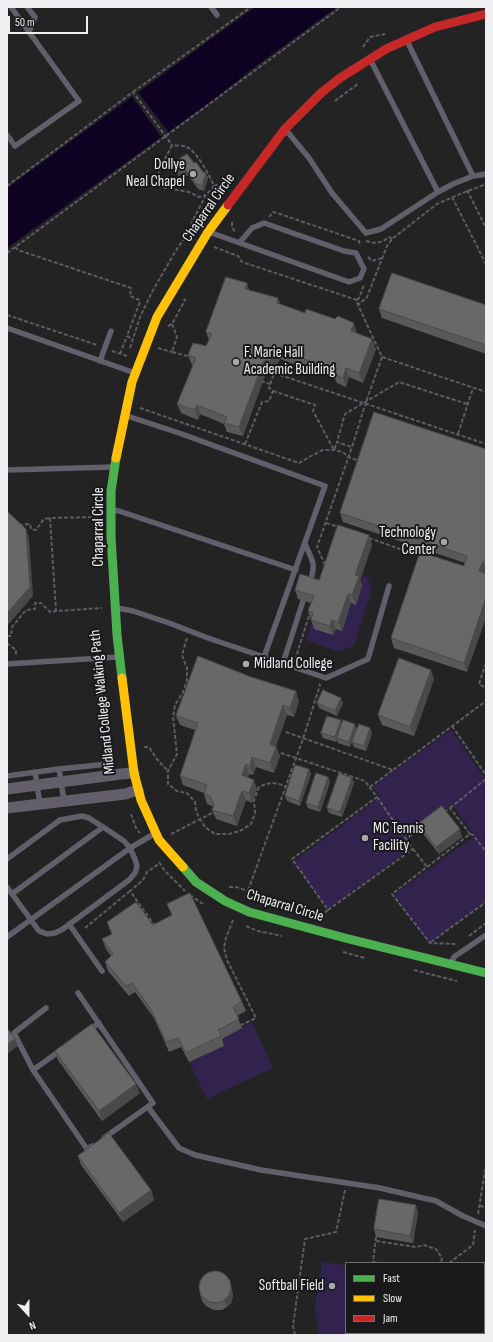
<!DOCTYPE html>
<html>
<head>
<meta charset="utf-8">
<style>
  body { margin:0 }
  #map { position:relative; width:493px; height:1342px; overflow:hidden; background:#232324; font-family:"Sofia Sans Condensed",sans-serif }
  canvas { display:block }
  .frame { position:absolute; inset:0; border:8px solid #efeff1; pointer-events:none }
  .legend { position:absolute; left:345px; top:1262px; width:140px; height:72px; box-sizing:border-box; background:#19181b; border:1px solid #6f6e71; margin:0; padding:5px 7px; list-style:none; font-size:12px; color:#efeff1 }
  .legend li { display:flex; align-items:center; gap:8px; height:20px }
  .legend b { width:20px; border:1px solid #6f6e71 }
  .north { position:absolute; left:8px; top:1294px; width:40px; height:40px; -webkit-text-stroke:3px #19181b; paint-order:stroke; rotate:159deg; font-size:11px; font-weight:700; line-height:16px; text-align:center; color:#efeff1 }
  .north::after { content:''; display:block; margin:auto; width:14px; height:18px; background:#efeff1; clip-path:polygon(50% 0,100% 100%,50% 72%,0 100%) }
  .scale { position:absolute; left:8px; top:16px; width:80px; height:18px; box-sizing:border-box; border:2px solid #efeff1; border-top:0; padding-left:5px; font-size:12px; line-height:14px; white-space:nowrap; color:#efeff1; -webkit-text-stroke:3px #19181b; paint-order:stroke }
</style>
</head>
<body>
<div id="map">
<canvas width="493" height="1342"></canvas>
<div class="frame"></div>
<ul class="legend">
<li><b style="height:5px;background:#4caf50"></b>Fast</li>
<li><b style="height:5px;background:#ffc107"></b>Slow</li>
<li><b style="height:5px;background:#c62828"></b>Jam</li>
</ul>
<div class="north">N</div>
<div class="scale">50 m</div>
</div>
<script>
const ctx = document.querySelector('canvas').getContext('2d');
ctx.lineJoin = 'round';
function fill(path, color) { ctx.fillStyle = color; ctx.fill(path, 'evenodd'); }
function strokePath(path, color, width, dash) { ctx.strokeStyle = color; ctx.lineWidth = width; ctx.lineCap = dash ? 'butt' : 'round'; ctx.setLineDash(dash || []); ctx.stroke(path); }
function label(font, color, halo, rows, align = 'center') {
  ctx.font = font + ' "Sofia Sans Condensed",sans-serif'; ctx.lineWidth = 4; ctx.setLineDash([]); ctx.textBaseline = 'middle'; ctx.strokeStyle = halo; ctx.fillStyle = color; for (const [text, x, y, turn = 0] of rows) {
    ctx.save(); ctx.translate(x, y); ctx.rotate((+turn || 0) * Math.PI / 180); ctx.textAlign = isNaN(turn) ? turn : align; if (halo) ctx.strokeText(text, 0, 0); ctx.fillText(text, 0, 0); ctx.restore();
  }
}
const green = new Path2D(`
  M362,575L367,577L372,589L354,645L340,652L306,640L312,621L333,635L336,629L342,631L351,603L356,604L362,585L359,583Z
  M451,730L486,780V901L429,943L393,895L475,836L452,804L402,840L409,850L328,909L293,862L380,797L373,786Z
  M252,1022L273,1068L207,1099L189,1062L224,1046L221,1039Z
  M322,1262L346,1265V1333H420V1335H319L315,1306Z`);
const water = new Path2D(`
  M255,7H337L252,69L217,97L7,248V188Z`);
const pier = new Path2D(`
  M137,91L169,133L162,138L131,95Z`);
const path = new Path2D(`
  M363,47L370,37L385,34
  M133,92L251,7
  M335,101L359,83
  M172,145L159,171L160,187L189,192L199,197L206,195
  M7,186L133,92L172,145
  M214,186L228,181
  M467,190L486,228
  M452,197L486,264
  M269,217L273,212L280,214L359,241L360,246
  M232,222V227L235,232
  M366,241C375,244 382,243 389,237L392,239
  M15,247L18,250L131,288L130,296L139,300L140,302L127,336L133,339
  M214,247L238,256L242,262L357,300L358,305
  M7,253L341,7
  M368,257L372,261L382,258
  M357,300L359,298L364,285
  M7,315L97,345
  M172,324L177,337L172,352L191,357
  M168,326L172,324L185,300L184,299
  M130,348L140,317L152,292L175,252L190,230L192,222L206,195L214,186C209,175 198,153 187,147C183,145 176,146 172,145
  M158,348L172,352
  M112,351L127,356
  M120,354L127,336
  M382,357L486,392
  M261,381L270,384
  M273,391L315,405L313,411L334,450L337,442
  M467,404L399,382L345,414L337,442L352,447L366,402L382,357L358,305L367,297L387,246L392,239L437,204L460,194L486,184
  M140,408L299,463L322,450H334L343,452L348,457L360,461
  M458,434L473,388
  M245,444L262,402L269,401L273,391L269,388L274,373L486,444
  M98,517L50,518L56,611L102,608
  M326,523L339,527
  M19,525L30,524L31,529L36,530L44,519L50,518
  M369,538L420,556
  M325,565L317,547L352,447
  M7,636H11L12,627L26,610L35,609V603H41L50,612L56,611
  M187,638L182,655L187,668V681L183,692L175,705L173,717L177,754L168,771V784L177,791L187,793L195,802L196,812L205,827L215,834H229L240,831L251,824L255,813L254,800L259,787C269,782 275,782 285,786
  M7,643L16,650V655
  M295,660L310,613
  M486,663L479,684L486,688
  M452,726L486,775
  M286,732L393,770L486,701
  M144,747H149L156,758L168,771
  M281,753L365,781L377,797L292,859L328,910L319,917
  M370,787L393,770
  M377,797L406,839
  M450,808L486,779
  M444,812L450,808L470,834L392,894L430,943L457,944
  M131,814L136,828L140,833
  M171,834L214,812
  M470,834L473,835L486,852
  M413,849L427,867
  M159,862L165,871L185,891
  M229,887C242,886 251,893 260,901
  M190,895L203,904
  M246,896L303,739L320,685L319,684
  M328,910L413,849L406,839L421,828
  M233,920L226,938L224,948L227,960L256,1018L241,1025
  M155,926L130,891L143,880L147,872L160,863
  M246,926L258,931L282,936
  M85,928L130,891
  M469,936L486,923
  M431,942L486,902
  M343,952L365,958
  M414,970L457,981
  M480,1206L486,1207
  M478,1214L486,1165
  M376,1237L373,1262L383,1263
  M376,1241L416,1247L424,1245L436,1249L442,1258L441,1263
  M449,1263L473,1245L475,1230
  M295,1335L293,1326L305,1239L336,1232L345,1190
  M428,1335V1333`);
const lane = new Path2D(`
  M27,7L35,17L29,32
  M211,7L217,15
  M407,41L473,176L486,174
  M286,130L309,158L332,193L366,233L381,229L438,192L371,61
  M7,135L15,146L79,101L11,7
  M438,192L453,184L473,176
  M209,232L349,282L360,278L364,269L356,253L344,251L264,223L252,228L240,242
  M7,328L135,373
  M100,361L111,331
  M127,416L179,433L325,486L264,657
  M7,470L113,467
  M112,510L119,511L296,570
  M305,544C314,563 316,565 309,585
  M117,608L133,611L169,623L208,638L326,678L368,659L389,586
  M283,663L303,601
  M7,664L118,657
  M59,769L64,801
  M35,772L40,804
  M7,776L59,769L108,764L96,658
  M7,859L60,820L82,816L89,818L103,827L124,841L130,848L135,859L137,866L135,873L129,880L63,929L55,933L47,934L39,931L7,887
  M12,894L103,827
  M69,924L102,971
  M7,937L130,848L154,834
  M451,963L454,957L486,935
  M78,993L153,1103L104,1138
  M89,1030L99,1023
  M61,1050L33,1070L87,1149L92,1146
  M33,1070L14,1033L46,1008
  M148,1107L179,1148L195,1155L261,1170L380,1188L436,1201L463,1216L486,1226`);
const street = new Path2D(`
  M7,789L121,774L134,773
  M7,808L125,794L138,790`);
const fast = new Path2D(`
  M116,458L111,491V536L117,635L122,678
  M183,867L196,882L225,901L249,912L345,938L486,973`);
const slow = new Path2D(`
  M116,458L132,382L157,317L208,232L228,205
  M122,678L134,773L141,800L159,840L183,867`);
const jam = new Path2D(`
  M228,205L285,129L321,93L340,78L386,49L435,27L486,14`);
const wall = new Path2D(`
  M194,163L203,172L206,173L208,178L204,191L198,189L188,175L185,177L182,174L179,176L174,169L172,164Z
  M247,283L249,290L280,304L357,333L376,349L363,383L349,377L346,387L337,383L335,379L280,359L274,370H267L243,436L227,432L224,424L200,414L198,420L181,413L177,404L193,365H192L188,355L206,346L209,340L206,332Z
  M486,305V354L382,318L379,309Z
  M486,449V571L467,672L394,648L391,638L464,566L465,563L343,522L340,513Z
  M369,535L372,545L360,580L362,585L356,605L351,603L342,631L336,629L333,635L314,629L308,611L311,603L298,599L295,590L319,580Z
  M434,679L414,736L382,725L378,715Z
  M299,701L294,717L287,715L276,746L280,756L274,773L256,767L253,775L249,774L248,778L257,789L252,803L246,800L237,826L216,819L212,810L214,807L207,804L204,794V793L183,785L180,776L195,730L180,725L176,716Z
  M317,703H343L337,716L319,708Z
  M342,723L357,729L370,728L372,733L366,751L354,747L352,742L350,747L338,743L337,740L336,742L323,738L321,733Z
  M309,769L311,774L300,806L287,801L285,796Z
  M328,777L330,782L320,812L308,808L306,803Z
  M352,778L354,783L342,817L329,813L327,808Z
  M418,824L462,837L439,854L421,831Z
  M153,925L242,1002L246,1011L237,1016L242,1028L222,1039L224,1046L189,1062L181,1047L169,1052L154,1018L135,992L129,996L108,971L105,962L111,956L106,949L102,939Z
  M55,1051L140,1093L102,1121L58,1060Z
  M78,1156L151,1190L154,1200L123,1222L81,1165Z
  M418,1212L413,1243L376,1237L374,1229Z
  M229,1279L231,1286L233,1296L231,1303L227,1307L222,1310H214L206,1306L202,1301L200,1294Z`);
const shadedWall = new Path2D(`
  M180,169L182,174L179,176L177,171Z
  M186,170L188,175L185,177L183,172Z
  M206,173L208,178L204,191L202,186Z
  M247,283L250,293L245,289Z
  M278,298L282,307L277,303Z
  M354,323L357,333L351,331Z
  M372,339L376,349L363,383L359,373Z
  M277,350L280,359L274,370L270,361Z
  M264,360L267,370L243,436L239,427Z
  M346,368L349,377L346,387L343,378Z
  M197,405L200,414L198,420L195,410Z
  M26,529L29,538L33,596L7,626V613Z
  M369,535L372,545L360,580L362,585L356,605L352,595L355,575Z
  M483,561L486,571L482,581L479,571Z
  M348,594L351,603L342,631L338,622Z
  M486,598V618L467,672L464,663Z
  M332,620L336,629L333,635L330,626Z
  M431,670L434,679L414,736L410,727Z
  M296,691L299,701L294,717L290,708Z
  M341,698L343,703L337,716L335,711Z
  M283,705L287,715L273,754L270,744Z
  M341,720L342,725L337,738V740L336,742L335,737Z
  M355,724L357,729L350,747L349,742Z
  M370,728L372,733L366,751L364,746Z
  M276,747L280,756L274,773L270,763Z
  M252,757L256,767L253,775L250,766Z
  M246,764L249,774L245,785L242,775Z
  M309,769L311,774L300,806L299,801Z
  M328,777L330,782L320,812L318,807Z
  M352,778L354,783L342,817L340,812Z
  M254,780L257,789L252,803L249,793Z
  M242,791L246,800L237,826L233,816Z
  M460,829L462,837L439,854L436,847Z
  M15,1039L18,1046L7,1054V1045Z
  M136,1084L140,1093L102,1121L99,1111Z
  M151,1190L154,1200L123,1222L119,1213Z
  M416,1205L418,1212L413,1243L410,1236Z
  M229,1279L231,1286L233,1296L231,1303L227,1307L224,1300Z`);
const building = new Path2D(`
  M187,154L194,163L196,162L203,172L206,173L202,186L196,184L186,170L183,172L180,169L177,171L172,164Z
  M392,273L486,305V345L379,309Z
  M226,277L247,283L245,289L278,298L277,303L305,313L306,309L335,319L338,316L354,323L351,331L372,339L359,373L346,368L343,378L334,374L336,370L277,350L270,361L264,360L239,427L224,423L227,417L197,405L195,410L177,404L196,358L188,355L193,343L206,346L212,334L206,332Z
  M374,412L486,449V562L483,561L479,571L486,574V598L464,663L391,638L420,552L464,566L467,556L340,513Z
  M7,511L26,529L30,587L7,613Z
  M338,525L369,535L355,575L359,576L352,595L348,594L338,622L332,620L330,626L311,620L313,613L308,611L314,596L295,590L300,574L319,580Z
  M198,656L251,677L296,691L290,708L283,705L270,744L276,747L270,763L252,757L250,766L246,764L242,775L254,780L249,793L242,791L233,816L212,810L214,805L210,796L204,794L207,785L180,776L198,723L176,716Z
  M399,658L431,670L410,727L378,715Z
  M323,690L341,698L335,711L317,703Z
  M327,716L341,720L335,737L321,733Z
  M343,720L355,724L349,742L337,738Z
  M359,724L370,728L364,746L352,742Z
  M295,765L309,769L299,801L285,796Z
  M316,773L328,777L318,807L306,803Z
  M339,773L352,778L340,812L327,808Z
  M442,806L460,829L436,847L418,824Z
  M190,893L242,1002L233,1007L239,1019L218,1030L221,1036L186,1053L178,1038L166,1042L151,1009L132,983L126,986L105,962L113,954L102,939L112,934L107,922L136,902L153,925L172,915L167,904Z
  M92,1024L136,1084L99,1111L55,1051Z
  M7,1028L15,1039L7,1045Z
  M109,1133L151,1190L119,1213L78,1156Z
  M379,1199L416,1205L410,1236L374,1229Z
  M199 1287a16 16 0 1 1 32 0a16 16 0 1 1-32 0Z`);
const markers = [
  [193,174,4,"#a8a8a9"],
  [236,362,4,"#a8a8a9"],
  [444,542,4,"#a8a8a9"],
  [246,664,4,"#a8a8a9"],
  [365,838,4,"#a8a8a9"],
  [332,1286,4,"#a8a8a9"]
];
const poiNames = [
  ["Dollye",185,165],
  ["Neal Chapel",185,182],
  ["F. Marie Hall",244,353,"left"],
  ["Academic Building",244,370,"left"],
  ["Technology",436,533],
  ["Center",436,550],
  ["Midland College",254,664,"left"],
  ["MC Tennis",373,829,"left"],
  ["Facility",373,846,"left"],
  ["Softball Field",324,1286]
];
const streetNames = [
  ["Chaparral Circle",209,208,-55],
  ["Chaparral Circle",99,527,-90],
  ["Midland College Walking Path",103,702,-96],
  ["Chaparral Circle",285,906,17]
];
fill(green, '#32224e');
fill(water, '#0f0324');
fill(pier, '#232324');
strokePath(path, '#5e5b64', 2, [4, 2]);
strokePath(lane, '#625f6b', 5.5);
strokePath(street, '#625f6b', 11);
strokePath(fast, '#4caf50', 9);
strokePath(slow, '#ffc107', 9);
strokePath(jam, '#c62828', 9);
fill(wall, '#59595a');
fill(shadedWall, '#49494a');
fill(building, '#686869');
strokePath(building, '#49494a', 1);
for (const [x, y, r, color] of markers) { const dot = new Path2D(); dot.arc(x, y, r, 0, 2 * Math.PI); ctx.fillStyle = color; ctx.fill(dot); strokePath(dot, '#19181b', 1.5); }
label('15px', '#efeff1', '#19181b', poiNames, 'right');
label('15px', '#efeff1', '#19181b', streetNames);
</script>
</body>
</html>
